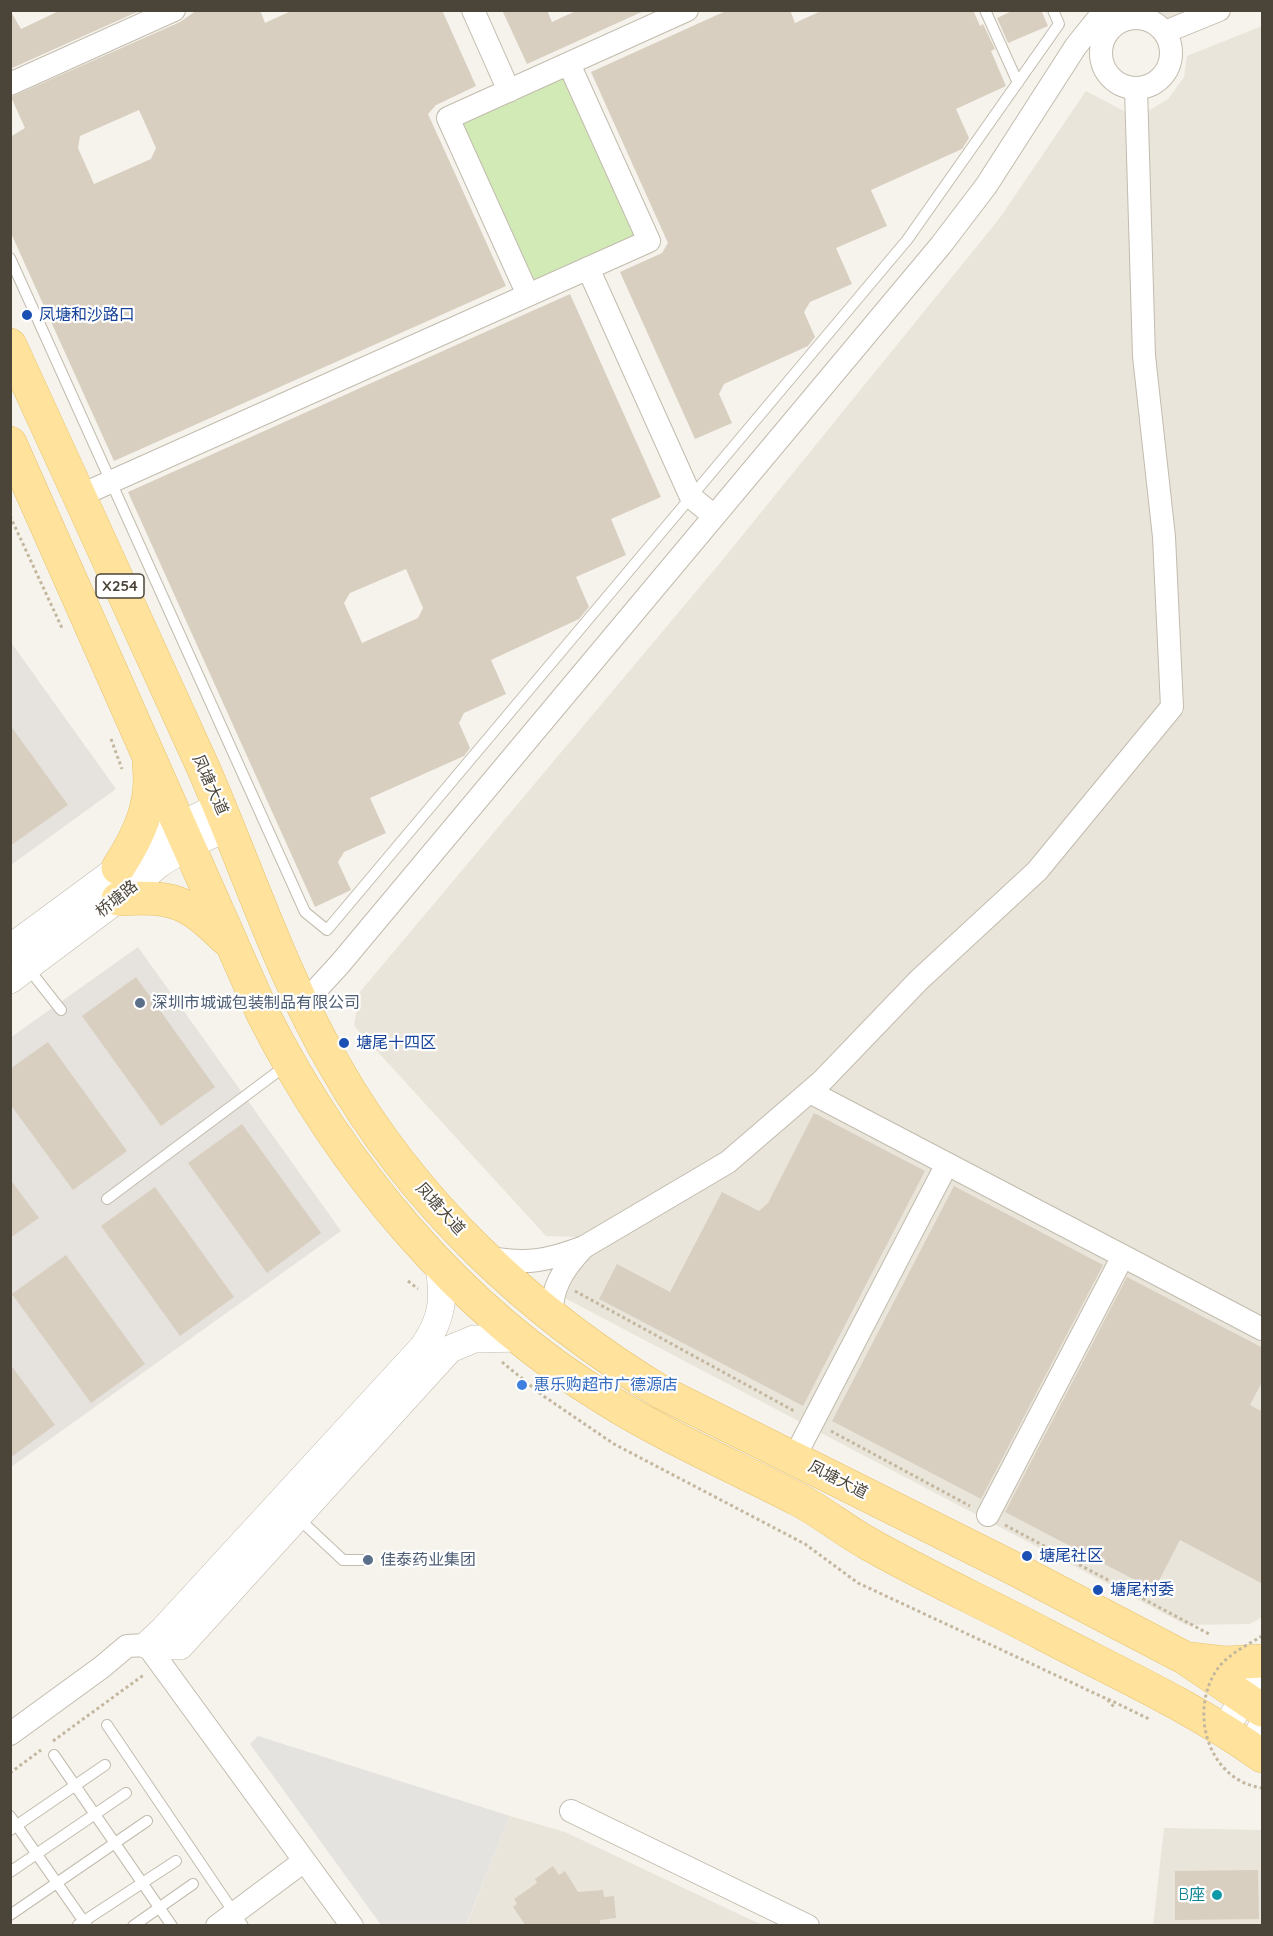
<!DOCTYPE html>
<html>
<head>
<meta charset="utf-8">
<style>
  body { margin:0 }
  #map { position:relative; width:1273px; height:1936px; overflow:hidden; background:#f6f3ec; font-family:Quicksand,sans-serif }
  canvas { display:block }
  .frame { position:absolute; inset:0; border:12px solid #4b4439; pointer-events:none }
</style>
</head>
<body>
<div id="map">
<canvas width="1273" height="1936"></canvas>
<div class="frame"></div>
</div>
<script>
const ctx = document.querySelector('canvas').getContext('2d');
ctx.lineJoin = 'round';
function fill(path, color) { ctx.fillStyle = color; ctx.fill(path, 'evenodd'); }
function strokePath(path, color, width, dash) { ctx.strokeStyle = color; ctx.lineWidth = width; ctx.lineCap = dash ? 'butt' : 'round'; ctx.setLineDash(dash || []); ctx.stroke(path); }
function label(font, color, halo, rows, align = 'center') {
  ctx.font = font + ' Quicksand,"Noto Sans SC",sans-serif'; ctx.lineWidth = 4.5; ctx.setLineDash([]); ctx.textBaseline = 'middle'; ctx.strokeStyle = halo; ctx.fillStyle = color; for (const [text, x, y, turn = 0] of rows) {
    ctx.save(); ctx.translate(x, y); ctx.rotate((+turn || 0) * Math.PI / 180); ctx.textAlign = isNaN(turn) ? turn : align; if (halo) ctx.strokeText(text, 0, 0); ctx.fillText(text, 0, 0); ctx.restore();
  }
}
const residential = new Path2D(`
  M1150,11H1219L1165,32Z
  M1262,26V1317L829,1090L927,988L1045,879L1184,711L1175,536L1155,355L1148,111L1168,99L1184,77L1187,56Z
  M1086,91L1126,112L1133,357L1153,538L1161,704L1028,863L911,972L808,1078L722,1153L578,1237L546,1236L354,1026L359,993L720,563L999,219Z
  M811,1105L1262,1342V1617L1250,1624L1186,1625L559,1295L574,1265Z
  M510,1816L565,1832L762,1925L466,1926Z
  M1164,1828L1262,1830V1925L1153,1926Z`);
const industrial = new Path2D(`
  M10,641L116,789L11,865H10Z
  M138,947L341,1231L11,1467L10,1038Z`);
const green = new Path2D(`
  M565,75L638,237L532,284L459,123Z`);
const parking = new Path2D(`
  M258,1736L510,1816L466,1925H381L250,1744Z`);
const building = new Path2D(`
  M10,10L21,29L61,10L137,12L10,69Z
  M197,10H260L265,23L293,10H442L476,86L436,105L428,114L506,286L114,461L10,231V137L25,128L11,97L180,22ZM139,110L156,148L151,159L94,184L78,148L80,136Z
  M502,10H547L552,22L578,10H646L527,64Z
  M728,10H790L795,23L823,10H973L980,26L983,24L995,49L991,51L1006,86L956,109L969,138L962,149L871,190L887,226L836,248L852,284L810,302L804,312L815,337L808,346L724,384L719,394L732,423L695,439L620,272L662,253L668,243L591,72Z
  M1014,10H1041L1048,26L1008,43L997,18Z
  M570,294L661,497L611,519L626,555L576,577L589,607L579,619L491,660L506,694L464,713L459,723L470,748L464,756L370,798L386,833L344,852L338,862L351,890L315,907L128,492ZM406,569L423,608L418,618L362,643L344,603L350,593Z
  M10,725L68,805L10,846Z
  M136,977L215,1087L161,1126L82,1016Z
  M48,1042L127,1151L73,1190L10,1104V1069Z
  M814,1113L925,1171L803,1406L599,1299L617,1264L670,1292L722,1192L759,1211L768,1203Z
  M242,1124L321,1233L267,1273L188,1163Z
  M10,1179L39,1218L10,1238Z
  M954,1186L1103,1265L981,1499L832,1421Z
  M155,1187L234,1297L180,1336L101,1226Z
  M66,1255L145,1364L91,1403L12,1294Z
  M1127,1277L1263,1348V1380L1250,1405L1263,1412V1584L1180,1540L1154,1590L1005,1512Z
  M10,1364L55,1425L10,1458Z
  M553,1866L559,1875L565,1871L578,1892L603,1890L604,1897L614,1896L616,1918L600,1920V1926H526L513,1907L517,1904L514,1899L537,1883L535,1879Z
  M1258,1870L1259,1919L1175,1920V1871Z`);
const path = new Path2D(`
  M10,516L62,628
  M111,739L122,769
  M408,1281L418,1289
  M575,1291L796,1412
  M502,1362L542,1395L614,1444L805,1544L858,1583L1107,1699L1114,1707
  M831,1431L970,1506
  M1005,1525L1211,1635
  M1108,1699L1151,1720
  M53,1741L145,1674
  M10,1773L41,1750`);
const service = new Path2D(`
  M985,10L1018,83
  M10,258L305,912L327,930L907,240L1059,24L1053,10
  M28,968L61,1010
  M107,1199L288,1064
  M298,1518L343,1560H368
  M107,1725L243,1926
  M54,1755L172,1926
  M10,1816L87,1926
  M10,1830L105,1765
  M10,1872L126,1793
  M10,1915L147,1821
  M78,1925L176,1861
  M133,1926L193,1884`);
const minor = new Path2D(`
  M473,10L509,91
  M1101 53a35 35 0 1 1 70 0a35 35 0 1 1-70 0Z
  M1165,32L1219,10
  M10,84L174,10
  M588,268L691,497L714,516
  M528,295L448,118L687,10
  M79,496L649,241L569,64
  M303,1004L339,965L941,245L986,186L1076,46L1105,10
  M810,1092L1262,1329
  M486,1257C526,1265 547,1261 584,1247L728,1162L822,1081L919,980L1037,871L1172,707L1164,537L1144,356L1136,89
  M552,1319C550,1289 563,1269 583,1248
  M794,1458L947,1164
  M988,1515L1123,1256
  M147,1645L352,1926
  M10,1734L102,1667L127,1646L147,1645
  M571,1811L808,1926
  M217,1926L304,1861`);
const tertiary = new Path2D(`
  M10,948L166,833L219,806
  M10,980L118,899L159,864L189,845L229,827
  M147,1645L180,1646L450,1349L474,1339L523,1338
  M147,1645L164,1629L423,1347C443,1318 445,1297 438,1263
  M1225,1731L1243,1697L1262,1676
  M1251,1748L1262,1726`);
const primary = new Path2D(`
  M10,345C74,485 139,625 202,765C246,865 280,972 335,1066C412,1202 530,1313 663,1393L1013,1568L1185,1658L1262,1710
  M10,443L263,1014C341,1168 459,1310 607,1400C668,1438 735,1467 799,1500C824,1513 845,1531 869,1544C927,1577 987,1604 1045,1635C1118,1673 1195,1708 1262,1756
  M118,868C139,835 154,804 149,764
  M118,899C173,896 186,900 226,939
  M1190,1659L1225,1663L1262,1661`);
const pathBridge = new Path2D(`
  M1262,1636C1247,1645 1229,1654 1218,1668C1188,1710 1207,1780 1262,1788`);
const markers = [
  [27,315,6,"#1a4fb4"],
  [140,1003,6,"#5c6f8a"],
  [344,1043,6,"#1a4fb4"],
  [522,1385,6,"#3f7fe0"],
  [1027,1556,6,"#1a4fb4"],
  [368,1560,6,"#5c6f8a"],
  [1098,1590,6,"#1a4fb4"],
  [1217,1895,6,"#0f9aa8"]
];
const shields = [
  [120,586,48]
];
const shieldNames = [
  ["X254",120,586]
];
const transitNames = [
  ["凤塘和沙路口",39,315],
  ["塘尾十四区",356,1043],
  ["塘尾社区",1039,1556],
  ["塘尾村委",1110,1590]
];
const streetNames = [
  ["凤塘大道",210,785,66],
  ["桥塘路",117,899,-39],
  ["凤塘大道",440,1209,48],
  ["凤塘大道",838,1480,27]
];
const serviceNames = [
  ["深圳市城诚包装制品有限公司",152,1003],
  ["佳泰药业集团",380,1560]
];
const shopNames = [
  ["惠乐购超市广德源店",534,1385]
];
const cultureNames = [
  ["B座",1205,1895]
];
fill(residential, '#eae5da');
fill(industrial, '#e6e2dd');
fill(green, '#d2eab5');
fill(parking, '#e5e3e0');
fill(building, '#d8cfc1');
strokePath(service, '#c2bbae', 12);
strokePath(minor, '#c2bbae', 24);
strokePath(tertiary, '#c2bbae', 28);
strokePath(primary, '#e6c16a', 34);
strokePath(path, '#c4b79f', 3, [3, 3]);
strokePath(service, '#fff', 10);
strokePath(minor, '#fff', 22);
strokePath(tertiary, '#fff', 27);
strokePath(primary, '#ffe39c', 33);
strokePath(pathBridge, '#c4b79f', 3, [3, 3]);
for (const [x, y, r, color] of markers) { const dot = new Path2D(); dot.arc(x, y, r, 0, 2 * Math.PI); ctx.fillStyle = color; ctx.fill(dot); strokePath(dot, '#fff', 2); }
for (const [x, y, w] of shields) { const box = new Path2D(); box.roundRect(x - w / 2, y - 12, w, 24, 4.5); ctx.fillStyle = '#fff'; ctx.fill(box); strokePath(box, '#4b4439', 1.5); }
label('bold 15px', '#4b4439', null, shieldNames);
label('16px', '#164399', '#fff', transitNames, 'left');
label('16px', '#4b4439', '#fff', streetNames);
label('16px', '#4e5e75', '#fff', serviceNames, 'left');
label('16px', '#366cbe', '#fff', shopNames, 'left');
label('16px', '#0d838f', '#fff', cultureNames, 'right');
</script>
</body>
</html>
